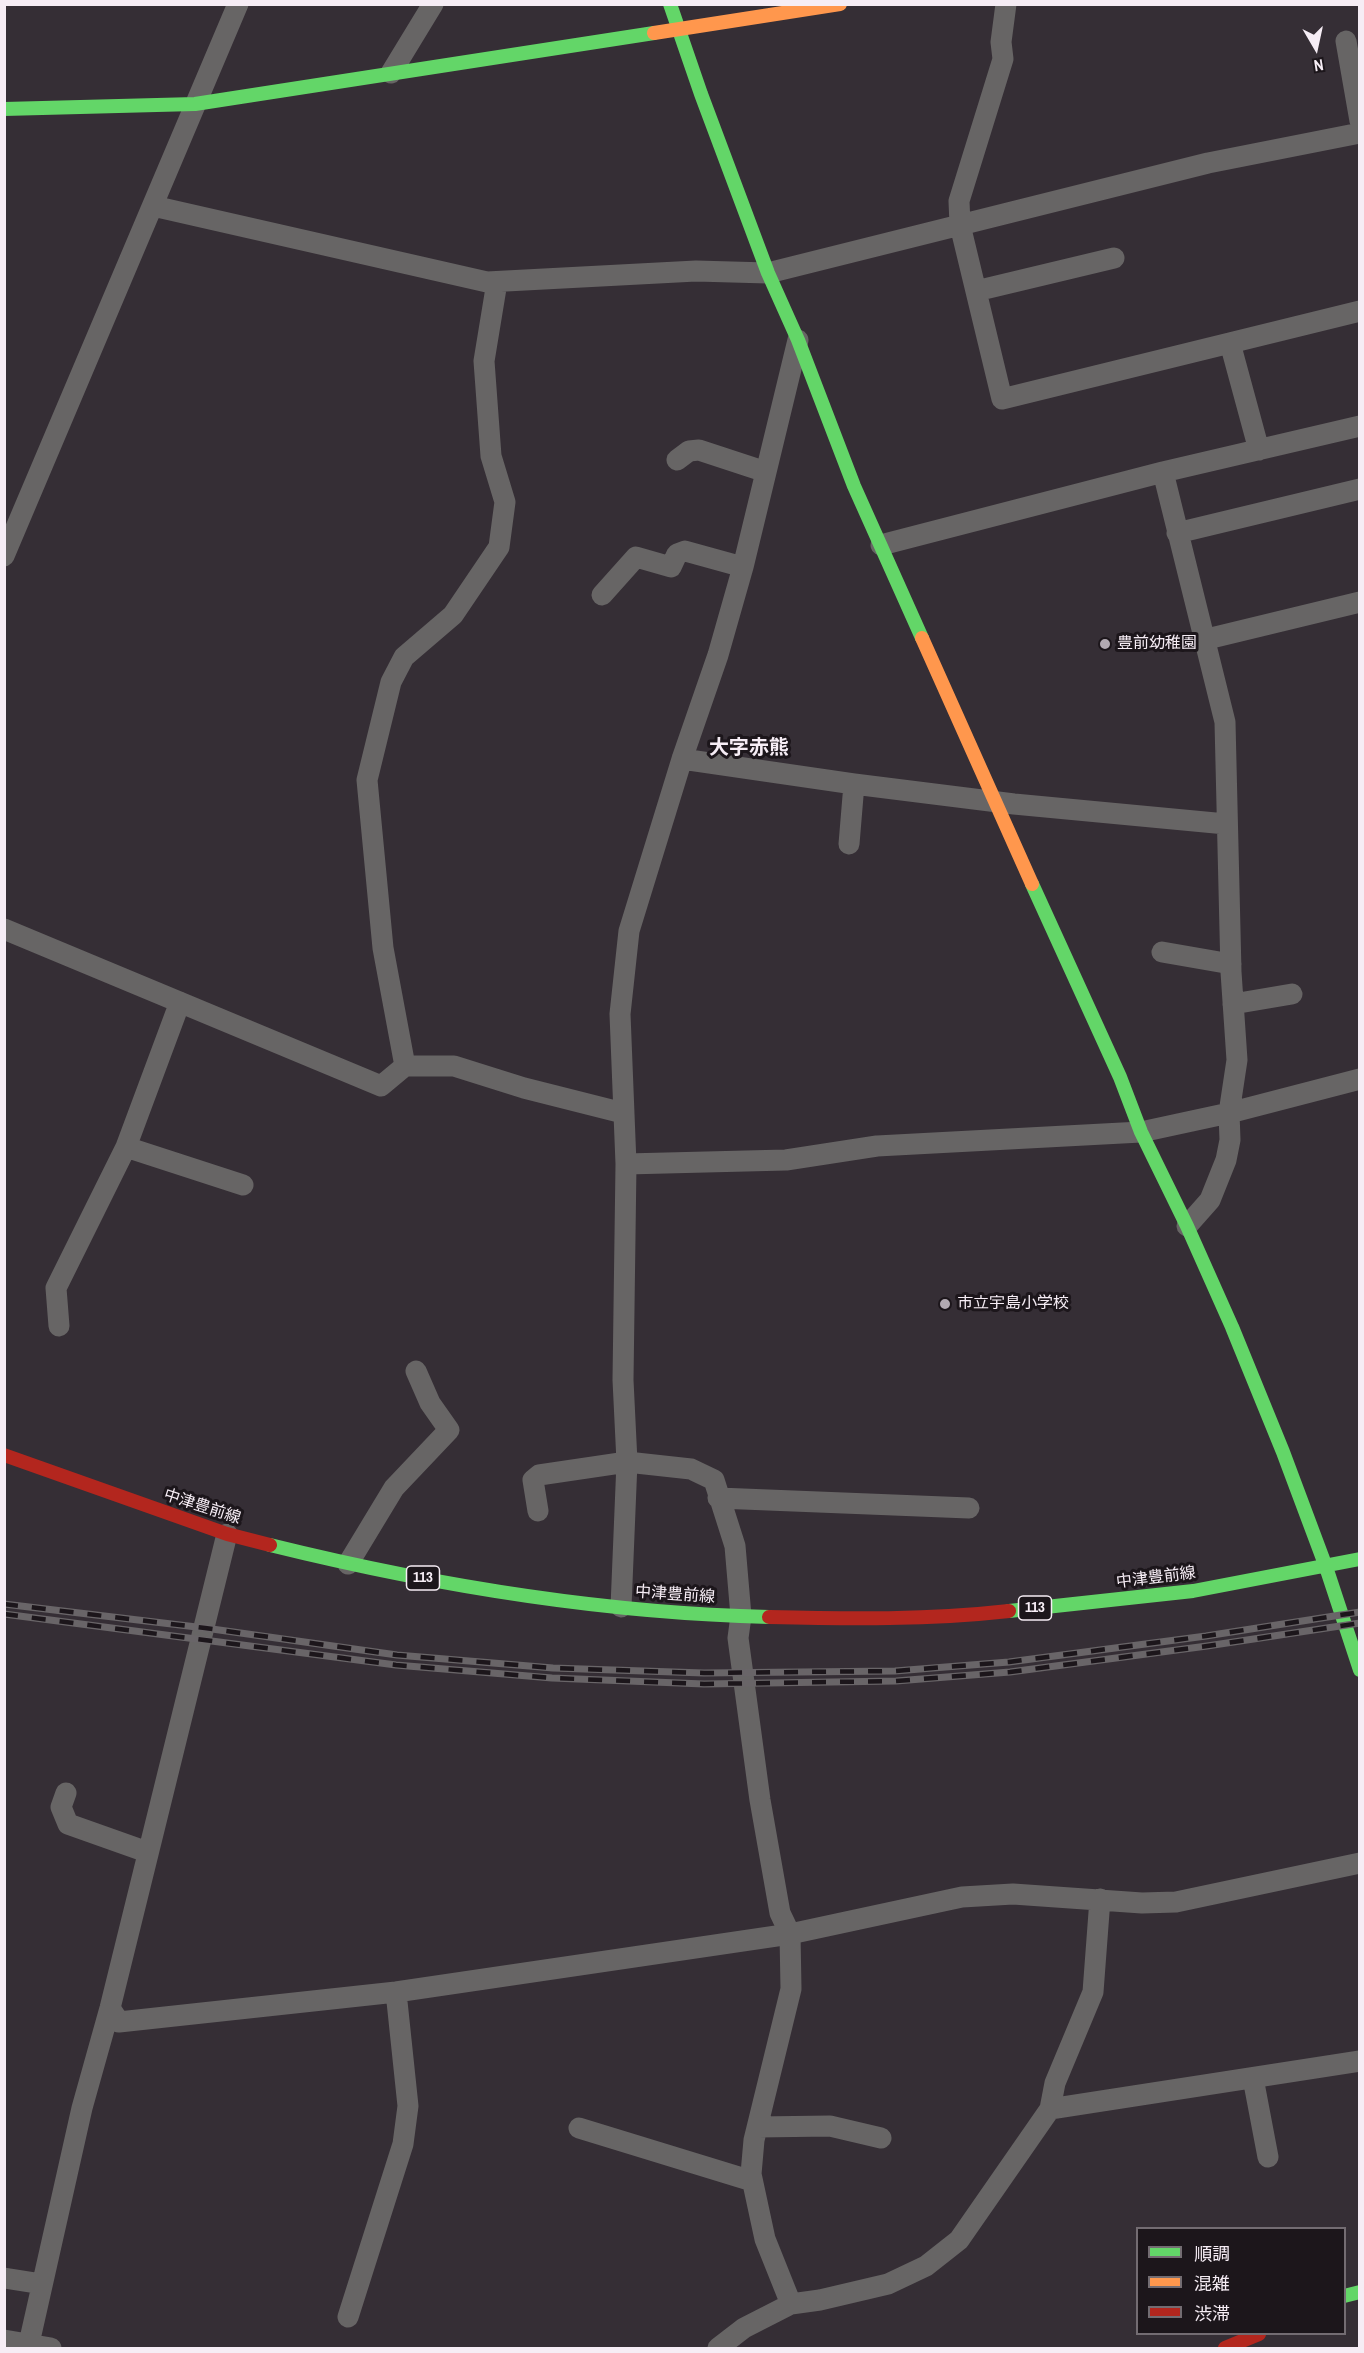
<!DOCTYPE html>
<html>
<head>
<meta charset="utf-8">
<style>
  body { margin:0 }
  #map { position:relative; width:1364px; height:2353px; overflow:hidden; background:#352e35; font-family:"Archivo Narrow","Noto Sans JP",sans-serif }
  canvas { display:block }
  .frame { position:absolute; inset:0; border:6px solid #f6edf5; pointer-events:none }
  .legend { position:absolute; left:1136px; top:2227px; width:210px; height:108px; box-sizing:border-box; background:#1c161b; border:2px solid #736c72; margin:0; padding:8px 10px; list-style:none; font-size:18px; color:#f6edf5 }
  .legend li { display:flex; align-items:center; gap:12px; height:30px }
  .legend b { width:30px; border:2px solid #736c72 }
  .north { position:absolute; left:1286px; top:18px; width:60px; height:60px; -webkit-text-stroke:4px #1c161b; paint-order:stroke; rotate:171deg; font-size:16px; font-weight:700; line-height:24px; text-align:center; color:#f6edf5 }
  .north::after { content:''; display:block; margin:auto; width:21px; height:27px; background:#f6edf5; clip-path:polygon(50% 0,100% 100%,50% 72%,0 100%) }
</style>
</head>
<body>
<div id="map">
<canvas width="1364" height="2353"></canvas>
<div class="frame"></div>
<ul class="legend">
<li><b style="height:8px;background:#63d668"></b>順調</li>
<li><b style="height:8px;background:#ff974d"></b>混雑</li>
<li><b style="height:8px;background:#b3261e"></b>渋滞</li>
</ul>
<div class="north">N</div>
</div>
<script>
const ctx = document.querySelector('canvas').getContext('2d');
ctx.lineJoin = 'round';
function strokePath(path, color, width, dash) { ctx.strokeStyle = color; ctx.lineWidth = width; ctx.lineCap = dash ? 'butt' : 'round'; ctx.setLineDash(dash || []); ctx.stroke(path); }
function label(font, color, halo, rows, align = 'center') {
  ctx.font = font + ' "Archivo Narrow","Noto Sans JP",sans-serif'; ctx.lineWidth = 6; ctx.setLineDash([]); ctx.textBaseline = 'middle'; ctx.strokeStyle = halo; ctx.fillStyle = color; for (const [text, x, y, turn = 0] of rows) {
    ctx.save(); ctx.translate(x, y); ctx.rotate((+turn || 0) * Math.PI / 180); ctx.textAlign = isNaN(turn) ? turn : align; if (halo) ctx.strokeText(text, 0, 0); ctx.fillText(text, 0, 0); ctx.restore();
  }
}
const street = new Path2D(`
  M1006,4L1001,42L1003,59L959,201L960,225L1002,399L1360,311
  M1346,41L1360,121
  M391,73L433,4
  M153,206L487,282L696,271L768,273L1208,163L1360,133
  M976,291L1114,258
  M1230,343L1259,450
  M677,460L689,451L699,450L766,472
  M1163,472L1225,722L1231,972L1237,1060L1229,1113L1230,1140L1226,1160L1210,1200L1187,1226
  M1177,533L1360,489
  M881,545L1163,472L1360,426
  M4,556L238,4
  M602,595L636,557L671,567L677,554L685,551L743,567
  M1203,640L1360,602
  M682,759L854,784L1014,804L1226,824
  M849,844L854,784
  M4,929L381,1086L405,1066H454L524,1088L623,1113
  M1162,952L1231,964
  M180,1002L126,1147L243,1185
  M1233,1004L1292,994
  M405,1066L383,948L367,780L391,682L404,657L453,615L499,547L505,502L491,456L484,361L497,282
  M626,1164L786,1160L877,1146L1141,1132L1229,1113L1360,1079
  M59,1326L56,1288L126,1147
  M718,1498L969,1508
  M538,1511L533,1480L539,1475L627,1462L691,1469L714,1480L735,1546L741,1616L738,1638L760,1800L780,1913L790,1934L791,1989L754,2140L751,2174L765,2239L791,2304
  M348,1564L394,1488L449,1430L430,1403L416,1371
  M621,1607L627,1462L623,1380L626,1164L620,1014L629,931L682,759L718,655L743,567L798,340
  M66,1793L61,1807L68,1824L147,1852
  M110,2008L119,2022L396,1992L790,1934L962,1897L1013,1894L1142,1903L1176,1902L1360,1863
  M1253,2078L1268,2157
  M1050,2109L1360,2061
  M758,2127L830,2126L881,2138
  M579,2128L752,2181
  M4,2278L42,2284
  M348,2317L403,2144L408,2106L396,1992
  M4,2340L51,2348
  M28,2348L82,2108L110,2008L227,1534
  M718,2348L744,2328L791,2304L820,2300L888,2284L926,2266L959,2240L1050,2109L1055,2083L1093,1992L1100,1899`);
const fast = new Path2D(`
  M670,4L701,94L768,273L798,340L854,486L922,638
  M4,109L195,104L654,33
  M1032,884L1120,1077L1141,1132L1187,1226L1232,1327L1283,1452L1326,1567L1360,1670
  M270,1545C432,1585 602,1613 769,1617
  M1009,1611L1193,1591L1360,1559
  M1344,2296L1360,2292`);
const slow = new Path2D(`
  M654,33L840,4
  M922,638L1032,884`);
const jam = new Path2D(`
  M4,1455L227,1534L270,1545
  M769,1617C849,1619 929,1620 1009,1611
  M1225,2348L1259,2334`);
const rail = new Path2D(`
  M4,1604L205,1628L397,1655L553,1668L704,1673L895,1671L1009,1662L1206,1636L1360,1612
  M4,1614L396,1665L552,1678L704,1684L896,1681L1010,1672L1207,1646L1360,1623`);
const markers = [
  [1105,644,6,"#b2aab2"],
  [945,1304,6,"#b2aab2"]
];
const shields = [
  [423,1578,33],
  [1035,1608,33]
];
const shieldNames = [
  ["113",423,1578],
  ["113",1035,1608]
];
const poiNames = [
  ["豊前幼稚園",1117,644],
  ["市立宇島小学校",957,1304]
];
const streetNames = [
  ["中津豊前線",202,1507,18],
  ["中津豊前線",1156,1578,-7],
  ["中津豊前線",675,1595,4]
];
const quarterNames = [
  ["大字赤熊",749,749]
];
strokePath(street, '#676565', 21);
strokePath(fast, '#63d668', 14);
strokePath(slow, '#ff974d', 14);
strokePath(jam, '#b3261e', 14);
strokePath(rail, '#696568', 7);
strokePath(rail, '#1c161b', 4.5, [14]);
for (const [x, y, r, color] of markers) { const dot = new Path2D(); dot.arc(x, y, r, 0, 2 * Math.PI); ctx.fillStyle = color; ctx.fill(dot); strokePath(dot, '#1c161b', 2); }
for (const [x, y, w] of shields) { const box = new Path2D(); box.roundRect(x - w / 2, y - 12, w, 24, 4.5); ctx.fillStyle = '#1c161b'; ctx.fill(box); strokePath(box, '#f6edf5', 1.5); }
label('bold 15px', '#f6edf5', null, shieldNames);
label('16px', '#f6edf5', '#1c161b', poiNames, 'left');
label('16px', '#f6edf5', '#1c161b', streetNames);
label('bold 20px', '#f6edf5', '#1c161b', quarterNames);
</script>
</body>
</html>
